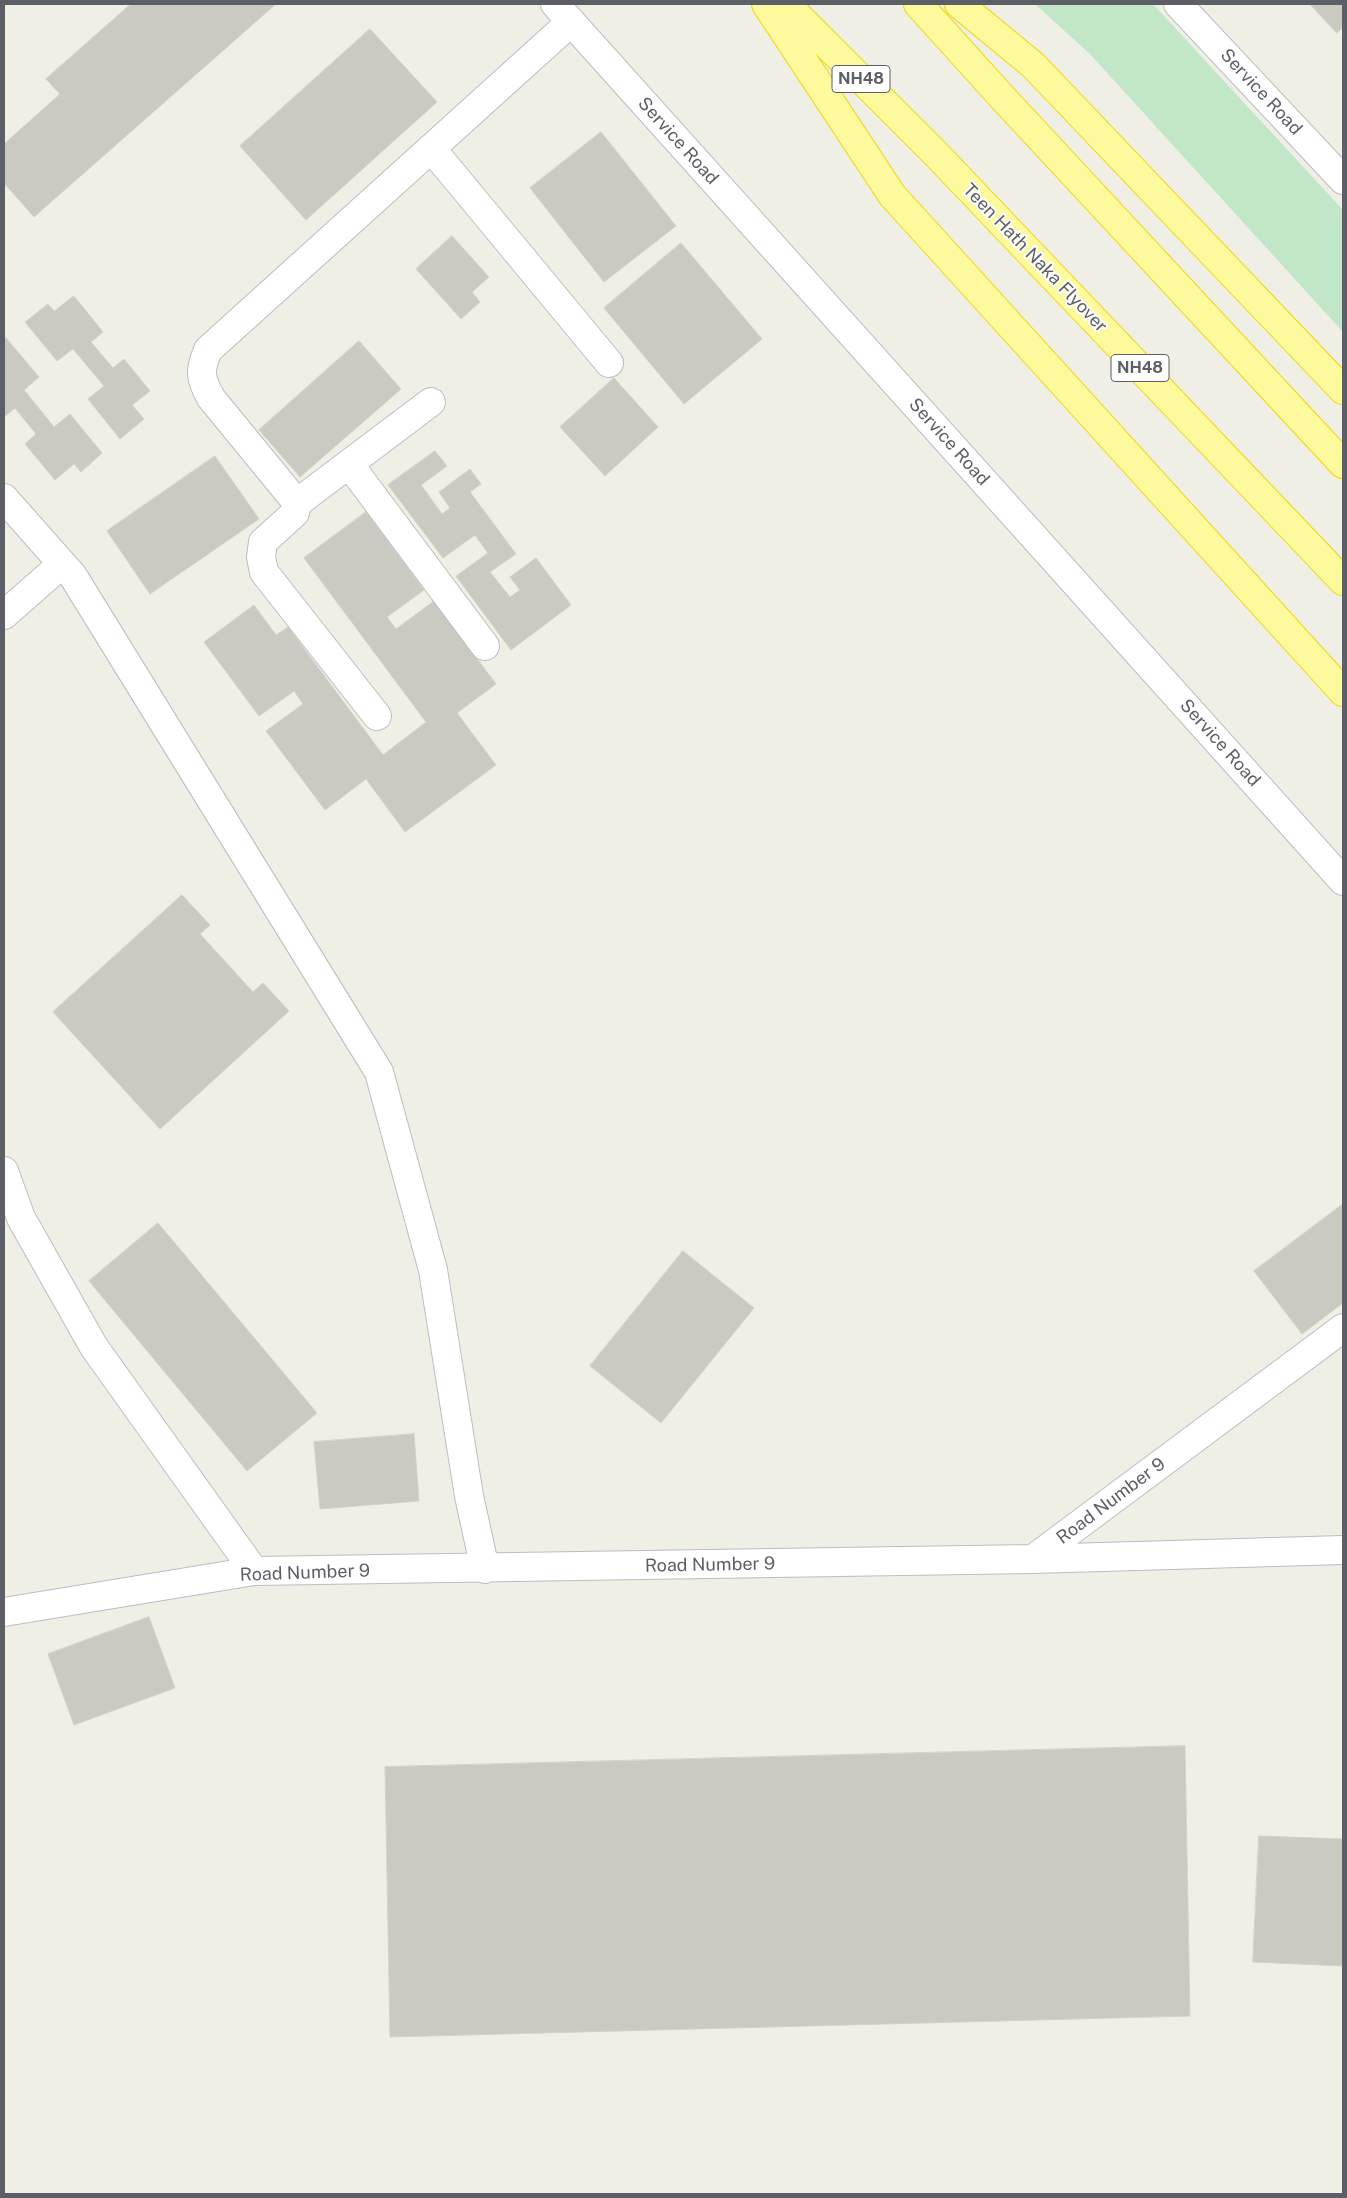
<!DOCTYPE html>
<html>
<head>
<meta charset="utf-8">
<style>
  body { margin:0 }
  #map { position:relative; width:1347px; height:2198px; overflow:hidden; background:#efefe5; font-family:"Public Sans",sans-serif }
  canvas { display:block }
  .frame { position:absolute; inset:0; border:5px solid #5c5f65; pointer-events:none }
</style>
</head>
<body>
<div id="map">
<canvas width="1347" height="2198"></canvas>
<div class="frame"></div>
</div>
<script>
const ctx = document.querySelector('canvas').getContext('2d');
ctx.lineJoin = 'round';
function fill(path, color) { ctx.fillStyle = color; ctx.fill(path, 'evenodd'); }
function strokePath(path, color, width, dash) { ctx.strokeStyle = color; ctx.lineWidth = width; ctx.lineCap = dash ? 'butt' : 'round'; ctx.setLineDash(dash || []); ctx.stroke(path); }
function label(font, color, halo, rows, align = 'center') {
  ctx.font = font + ' "Public Sans",sans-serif'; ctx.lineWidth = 4; ctx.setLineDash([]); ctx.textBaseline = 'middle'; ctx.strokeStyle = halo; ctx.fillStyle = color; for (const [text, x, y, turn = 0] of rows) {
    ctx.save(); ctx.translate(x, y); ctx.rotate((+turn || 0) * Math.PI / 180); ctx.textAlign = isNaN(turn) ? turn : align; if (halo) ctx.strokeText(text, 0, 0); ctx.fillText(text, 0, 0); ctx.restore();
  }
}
const green = new Path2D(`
  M1035,4H1153L1343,210V332L1090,54Z`);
const building = new Path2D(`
  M131,4H276L34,217L4,183V144L60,94L46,79Z
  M1310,4H1343V27L1337,33Z
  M370,29L437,102L306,220L240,146Z
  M601,132L676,226L604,282L530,188Z
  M452,236L489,277L472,292L480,302L461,319L416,269Z
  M681,243L762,339L684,404L604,308Z
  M74,296L103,332L91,342L113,368L124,359L150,391L132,405L144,419L120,439L88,399L104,386L73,349L57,361L25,322L48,304L54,311Z
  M6,338L39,377L24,390L54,427L70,414L102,453L81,472L74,464L55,480L25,444L36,434L15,408L4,417V340Z
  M359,341L401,389L300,477L259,430Z
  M614,378L658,427L605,476L560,427Z
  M435,451L447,466L421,485L442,514L450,508L439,492L470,469L481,484L470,492L516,554L490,572L510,597L520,590L510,577L536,558L571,605L511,650L456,576L488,553L475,535L443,558L388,485Z
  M215,456L259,519L150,594L107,531Z
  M366,512L424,590L387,617L396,629L434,601L496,684L457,713L496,765L405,832L366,779L325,810L266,731L303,704L294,691L259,716L204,642L254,605L276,635L288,627L383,755L426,722L304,558Z
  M182,895L210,925L200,934L253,992L263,983L289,1011L160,1129L53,1012Z
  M1343,1204V1303L1302,1334L1254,1271Z
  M158,1223L317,1413L247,1471L89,1281Z
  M683,1251L754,1308L661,1423L590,1366Z
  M414,1434L419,1501L320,1509L314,1442Z
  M149,1617L175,1688L74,1725L48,1654Z
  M1185,1746L1190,2016L390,2037L385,1767Z
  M1259,1836L1343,1839V1966L1253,1962Z`);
const minor = new Path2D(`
  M431,148L609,363
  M349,464L485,646
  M4,498L73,576L379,1072L433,1270L469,1496L485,1569
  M297,503L431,402
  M4,615L62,564
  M377,716L264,572L261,557L263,542L295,513L297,503L211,398C200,378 199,371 208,350L571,22
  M4,1171L21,1218L94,1347L254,1571
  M1033,1559L1343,1550
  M4,1612L254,1571L1033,1559L1343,1328`);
const tertiary = new Path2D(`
  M555,4L1343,881
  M1178,4L1343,180`);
const trunk = new Path2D(`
  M766,4L892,195L1343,692
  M786,4L936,154L1343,581
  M918,4L1002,97L1343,464
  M959,4L1033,65L1343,390`);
const shields = [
  [861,79,58],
  [1140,368,58]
];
const shieldNames = [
  ["NH48",861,79],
  ["NH48",1140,368]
];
const streetNames = [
  ["Service Road",1261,92,47],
  ["Service Road",678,141,48],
  ["Teen Hath Naka Flyover",1035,258,46],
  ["Service Road",949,442,48],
  ["Service Road",1220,743,48],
  ["Road Number 9",1111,1501,-37],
  ["Road Number 9",710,1565,-1],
  ["Road Number 9",305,1573,-2]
];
fill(green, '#c1e6c8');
fill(building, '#cac9c2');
strokePath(building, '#d4d2c3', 1);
strokePath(minor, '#bcbdc3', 30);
strokePath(tertiary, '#bcbdc3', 30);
strokePath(trunk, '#f2d501', 30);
strokePath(minor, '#fff', 28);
strokePath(tertiary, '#fff', 28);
strokePath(trunk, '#fcfa9c', 28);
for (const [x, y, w] of shields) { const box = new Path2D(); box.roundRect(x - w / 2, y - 13.5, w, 27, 4); ctx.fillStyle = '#fff'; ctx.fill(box); strokePath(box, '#5c5f65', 1); }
label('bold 16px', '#5c5f65', null, shieldNames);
label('18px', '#5c5f65', '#fff', streetNames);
</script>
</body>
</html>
